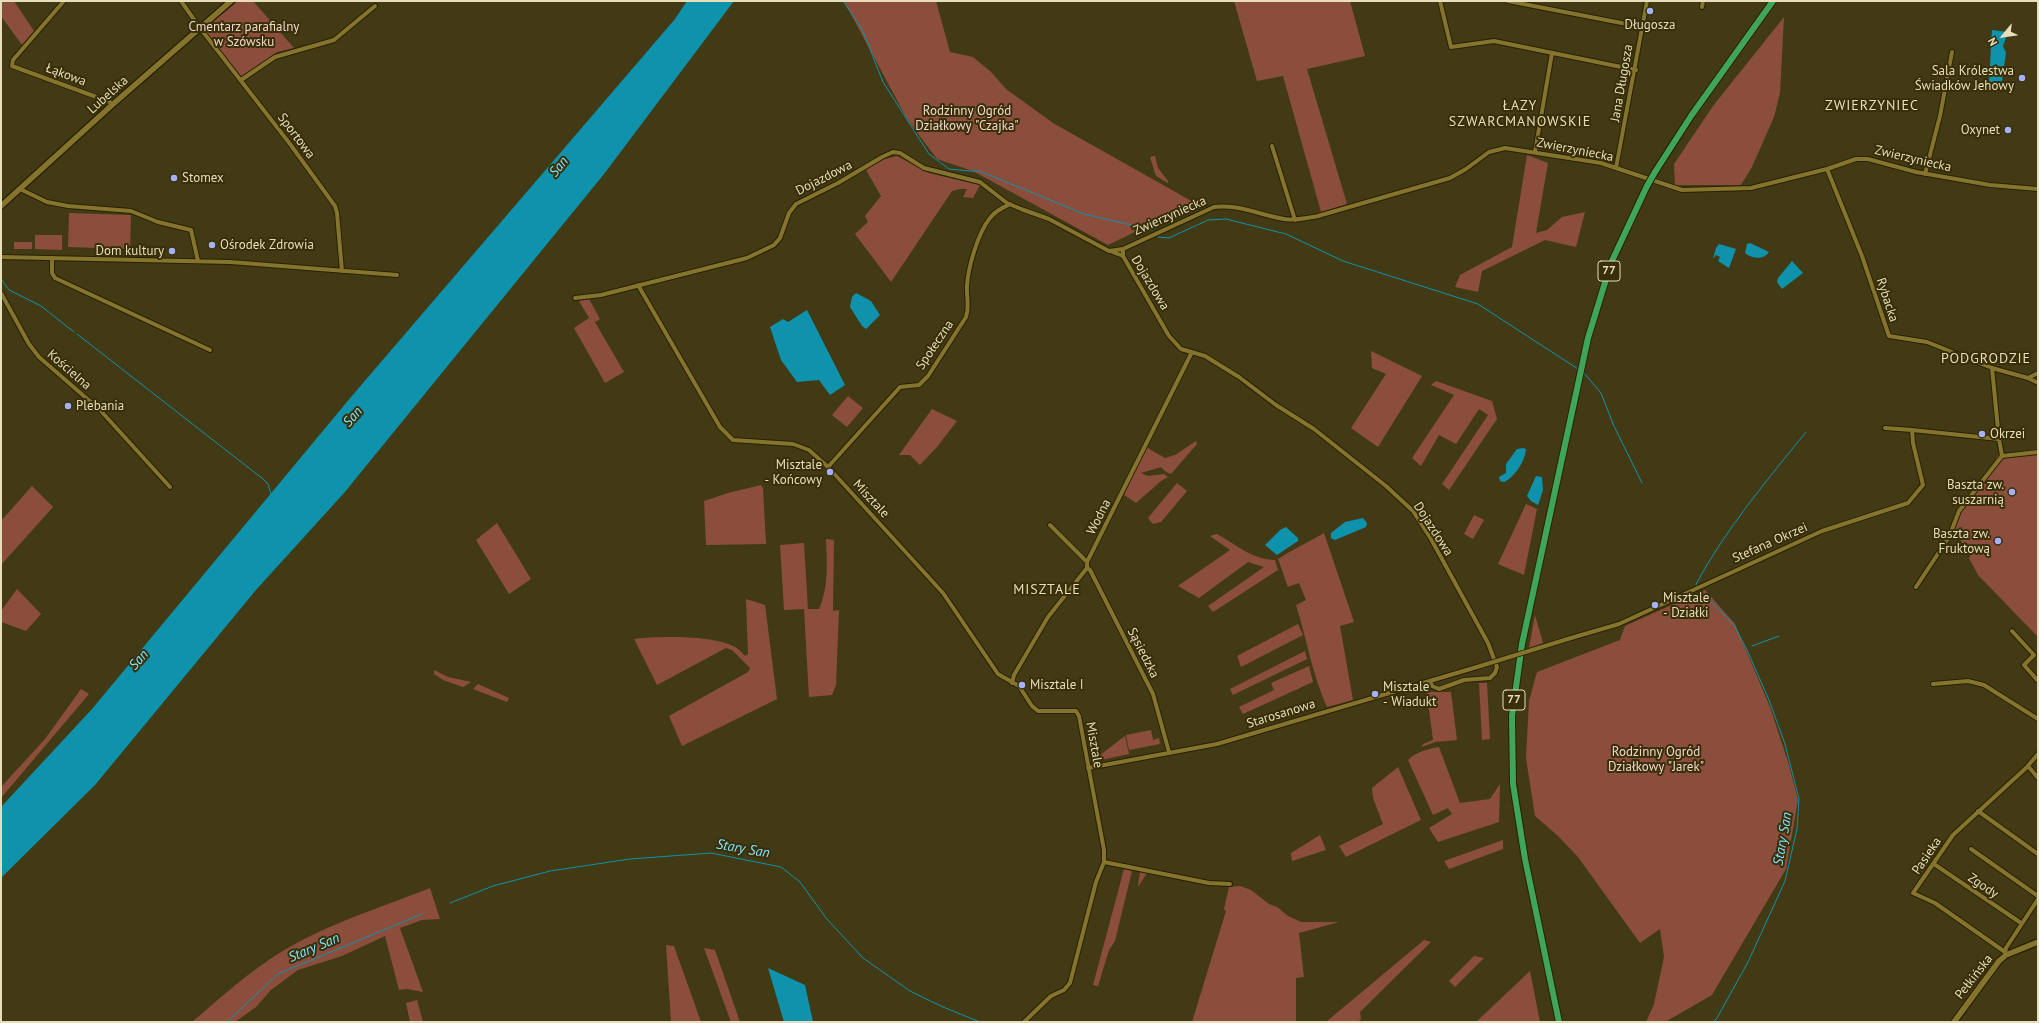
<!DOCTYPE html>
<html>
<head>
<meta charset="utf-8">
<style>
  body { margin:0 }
  #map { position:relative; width:2039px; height:1023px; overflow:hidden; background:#423a14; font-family:"PT Sans",sans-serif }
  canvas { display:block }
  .frame { position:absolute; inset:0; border:2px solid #e7dfbc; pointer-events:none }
  .north { position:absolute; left:1983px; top:16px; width:40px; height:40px; -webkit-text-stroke:3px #382f09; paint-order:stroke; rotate:241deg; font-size:11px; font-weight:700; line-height:16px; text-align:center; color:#e7dfbc }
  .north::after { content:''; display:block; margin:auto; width:14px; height:18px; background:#e7dfbc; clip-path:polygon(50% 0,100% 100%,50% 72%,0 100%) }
</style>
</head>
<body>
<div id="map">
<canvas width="2039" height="1023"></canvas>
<div class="frame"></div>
<div class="north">N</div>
</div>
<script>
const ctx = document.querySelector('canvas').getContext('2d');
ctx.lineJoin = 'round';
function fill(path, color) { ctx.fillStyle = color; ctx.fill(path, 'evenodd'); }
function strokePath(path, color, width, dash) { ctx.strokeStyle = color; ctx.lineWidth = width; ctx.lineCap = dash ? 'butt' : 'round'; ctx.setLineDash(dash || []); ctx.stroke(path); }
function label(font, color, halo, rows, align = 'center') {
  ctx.font = font + ' "PT Sans",sans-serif'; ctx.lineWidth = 4; ctx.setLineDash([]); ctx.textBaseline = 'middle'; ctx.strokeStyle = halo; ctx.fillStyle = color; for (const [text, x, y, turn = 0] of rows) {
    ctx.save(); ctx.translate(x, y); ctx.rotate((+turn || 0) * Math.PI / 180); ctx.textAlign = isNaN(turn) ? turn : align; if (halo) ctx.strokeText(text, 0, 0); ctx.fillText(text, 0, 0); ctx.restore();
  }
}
const green = new Path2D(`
  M1,1H14L34,31L22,45L1,16Z
  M238,1H253L294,48L277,52L245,76H241L203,30Z
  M844,1H936L950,52L973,57L991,72L1006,89L1053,123L1195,203L1108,245L973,171L937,159L907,119Z
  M1234,1H1350L1365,56L1307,69L1347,204L1321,212L1283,76L1257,81Z
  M1784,17L1780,93L1774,117L1752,167L1741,185H1675L1674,164L1713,106Z
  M1527,155L1548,163L1536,233L1547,230L1562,217L1585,212L1576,247L1545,240L1482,271L1478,292L1455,287L1460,275L1512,247Z
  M897,156L929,173L980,185L973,198L963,197L967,189H960L952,191L891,282L855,234L868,222L865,216L881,196L866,170L881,160Z
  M1155,156L1158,168L1168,181V183L1156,176L1150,157Z
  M69,213L131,215L130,249L68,247Z
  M35,235H62V250L35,249Z
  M14,242H32V249H14Z
  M589,299L600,319L595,322L624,372L605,383L574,328L589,318L579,301Z
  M1371,351L1422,376L1378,447L1351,428L1386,374L1372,368Z
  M1436,381L1492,401L1497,419L1449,490L1442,484L1488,415L1479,409L1456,444L1439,435L1421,466L1412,458L1454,395L1431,385Z
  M848,396L863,408L847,427L832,415Z
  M932,409L957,421L937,447L920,465L910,455H899Z
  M1196,441L1197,444L1171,474L1166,472L1161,467L1141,473L1148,476L1164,474L1168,477L1161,481L1136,503L1124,495L1146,447L1165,458L1175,455Z
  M2038,449V637L1978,575L1969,558L1972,553L1968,546H1965L1950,527L1956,513L1996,460L1997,456L2006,453Z
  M1177,483L1187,491L1161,522L1153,524L1148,518Z
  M761,485L763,488L766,544L706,545L704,501L728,493Z
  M32,486L53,507L1,565V521Z
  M1526,504L1537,509L1524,575L1498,564Z
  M1474,515L1484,520L1473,539L1464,534Z
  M497,523L531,579L509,594L476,540Z
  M1324,533L1354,622L1340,626L1353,700L1327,707C1312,675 1307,639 1296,605L1306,600L1299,583L1288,587L1278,559C1293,549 1309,542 1324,533Z
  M1217,534C1235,544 1253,560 1275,560L1278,570L1213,612L1208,606L1264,567L1248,562L1199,598L1178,586L1230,550L1210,536Z
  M826,539L834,540L833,611L839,610L836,685L832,695L809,697L804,609L784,610L780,545L804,543L808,609H819C829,586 827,564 826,539Z
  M17,589L41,614L26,631L1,622V611Z
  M1705,590L1735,624L1770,707L1789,765L1798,800L1786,869L1712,995L1665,1022H1646L1654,1004L1664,957L1660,929L1640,943L1578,857L1558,836L1535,816L1526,758L1529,701L1537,672L1620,640L1625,626Z
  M746,599L765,605L777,699L682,746L669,716L748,672L750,668L732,650L726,648L657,685L634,639C658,636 711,635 733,646C738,648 741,652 745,656L748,654Z
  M1535,615L1543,643L1529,648Z
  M1298,624L1303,635L1241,667L1237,656Z
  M1305,651L1307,659L1233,695L1230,689Z
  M1309,666L1313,682L1243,714L1239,707L1274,690L1271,683Z
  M434,670L448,677L471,682L463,687L443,680L434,674Z
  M1479,683H1487L1490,739L1482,740Z
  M478,684L509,698L507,702L473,689Z
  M1426,688L1431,692H1451L1457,740L1435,742L1422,747L1423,744L1433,740Z
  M81,689L89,694L1,798V787L45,739Z
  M1151,730L1153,740L1159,738L1160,744L1129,750L1126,735Z
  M1125,736L1129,754L1096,761L1100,755Z
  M1439,747L1460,803L1490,799L1500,784L1499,822L1438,842L1429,828L1452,814L1448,808L1433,815L1408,760C1415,752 1428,749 1439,747Z
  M1398,767L1421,820L1346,857L1339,846L1383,824L1373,798L1372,788Z
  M1320,835L1326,850L1292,861L1291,853Z
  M1503,840V849L1449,869L1444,861Z
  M1124,869L1132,871L1115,941L1109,950L1098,986L1093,985Z
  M1140,872L1147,873L1138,887Z
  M1240,886L1251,890L1269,904L1277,907L1288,916L1301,922H1339L1299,933L1304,977L1296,978V1022H1192L1226,911L1224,909L1229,887Z
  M430,888L440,919L422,920L400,928L423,992L407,989L399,990L385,936L342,956L298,970L271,990L256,1007L235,1022H192C220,998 249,972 281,952C327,924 380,908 430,888Z
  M1424,940L1431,942L1360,1012L1361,1019L1358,1022H1326Z
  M666,945L674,946L701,1022H671Z
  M704,948L715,950L740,1022H731Z
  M1474,956L1484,958L1455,987L1449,981Z
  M1530,971L1540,1022H1476Z
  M417,1000L423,1022H410L406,1003Z`);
const water = new Path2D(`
  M687,1H734L604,174L344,493L256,590L95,785L1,878V807L92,709L351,397L675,19Z
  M1992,30L2008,32L2003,46L2006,53L2002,81L2001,83L1995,84L1989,82Z
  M1750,243L1769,252C1764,260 1752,259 1745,253L1747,244Z
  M1719,244L1736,249L1729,268L1718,261L1720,257L1716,255L1713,259L1716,248Z
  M1792,261L1803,273L1782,289L1777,282L1778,278Z
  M856,293L871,301L880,315L866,329L862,326L850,307L852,297Z
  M807,310L845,385L830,395L819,380L797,382L781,360L770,327L783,319L788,322Z
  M1523,448L1526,449C1525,461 1515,477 1504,482L1500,481L1499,477L1506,473V464L1517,449Z
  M1536,476L1542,477L1543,490L1538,505L1531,501L1527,496Z
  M1363,518L1367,523L1366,527L1335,540L1331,538V533L1345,522Z
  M1286,527L1298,538V541L1277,555L1265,545L1280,530Z
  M768,968L805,985L813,1022H784Z`);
const stream = new Path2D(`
  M843,1L862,29L883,82L929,154L949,169L982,172L1084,214L1152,230
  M1158,237L1169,238L1208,220L1226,219L1286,234L1343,261L1478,304L1578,369
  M1,279L9,290L41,306L74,332
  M77,334L263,479L268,484L271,494
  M1584,373L1601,393L1614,426L1642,483
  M1697,587L1696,584C1726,529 1767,480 1806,432
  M1699,590L1734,625L1747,650L1769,700L1785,744L1799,799L1797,829L1785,881L1748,962L1717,1018L1713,1022
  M1752,646L1779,636
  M450,903L493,886L550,871L630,859L711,853L781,867L800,882L826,918L863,958L910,991L943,1007L980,1022
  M227,1022L278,974L422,914`);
const street = new Path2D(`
  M64,1L13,60L12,66L110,102L112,105
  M181,1L200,28L290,144L335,206L337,213L342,271
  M1440,1L1451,47L1494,41L1636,70
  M1508,1L1642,27
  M1702,7L1703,1
  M241,80L275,57L334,40L375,6
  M1272,146L1295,220
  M1535,152L1552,53
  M1616,168L1647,1
  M1827,169L1862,256L1889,336L1927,342L1992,368L2028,378L2038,383
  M1925,174L1940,116L1952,52
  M20,189L47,202L68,206L131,211L158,222L191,230L198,261
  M1123,249L1214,207C1238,204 1260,215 1284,219C1296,221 1307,218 1318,216L1450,178L1466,169L1489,152L1505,148L1601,163L1682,190L1751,188L1827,169L1856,159H1868L1916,172L1990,185L2038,189
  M1110,251L1123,256
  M1,257L230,262L397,275
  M52,258V273L55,278L210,350
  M638,285L720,427L733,440L793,444L809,450L828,467L943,593L998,674L1019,686L1032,706L1038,711H1076L1079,716L1104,850V862L1096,882L1070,983L1064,990L1051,996L1024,1022
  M1,293L29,344L39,357L100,410L170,487
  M575,298L601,295L747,258L774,245L780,238L789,213L796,204L838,183L882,157L893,152L900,153L924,168L980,182L1007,203L1021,209L1049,219L1109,251L1123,249V256L1169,336L1181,349L1205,356L1239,377L1276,405L1314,429L1386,486L1413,511L1431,539L1488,643L1497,667L1495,673L1490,678L1464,680L1439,689L1432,686L1430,681
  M1992,368L1999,439L2002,456
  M2028,378L2038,373
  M1885,428L1912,430
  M828,467L900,387L919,385L928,376L966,317C970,306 966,296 967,286C968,267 978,233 990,218C995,211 1002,208 1010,204
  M1050,525L1087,562
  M1087,568L1090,570L1153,694L1169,752
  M1916,587L1949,537L1959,511L1998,461L2002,456L2038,452
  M2012,631L2034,655L2024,665L2038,681
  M1571,638L1619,624L1822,531L1908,503L1923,485L1913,443L1912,430L1999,439
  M1012,683L1014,675L1048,617L1087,568V562L1192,352
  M1933,684L1968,681L1984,685L2038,719
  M2028,766L2038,778
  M1088,768L1217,744L1477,667
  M1978,811L2038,854
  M1971,849L2038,896
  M1104,862L1209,883L1230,884
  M1934,864L2021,923
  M2005,952L1935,903L1913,893L1953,835L2026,768L2038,754
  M2005,953L2006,948L2038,899`);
const secondary = new Path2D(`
  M1,206L112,105L231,1
  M1954,1022L1999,961L2006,955L2038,942`);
const primary = new Path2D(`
  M1655,172L1691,116L1773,1
  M1559,1022L1525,859L1513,784L1512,716L1522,644L1588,338L1611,263L1647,186`);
const streetBridge = new Path2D(`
  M1477,667L1571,638`);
const primaryBridge = new Path2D(`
  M1647,186L1655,172`);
const markers = [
  [1650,11,4,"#a6b1fc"],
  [2022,78,4,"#a6b1fc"],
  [2008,130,4,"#a6b1fc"],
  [174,178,4,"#a6b1fc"],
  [212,245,4,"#a6b1fc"],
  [172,251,4,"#a6b1fc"],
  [68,406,4,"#a6b1fc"],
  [1982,434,4,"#a6b1fc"],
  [830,472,4,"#a6b1fc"],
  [2012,492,4,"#a6b1fc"],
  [1998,541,4,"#a6b1fc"],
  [1655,605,4,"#a6b1fc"],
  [1022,685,4,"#a6b1fc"],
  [1375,694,4,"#a6b1fc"]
];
const shields = [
  [1609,271,22],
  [1514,700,22]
];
const shieldNames = [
  ["77",1609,271],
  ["77",1514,700]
];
const poiNames = [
  ["Długosza",1650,25,"center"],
  ["Sala Królestwa",2014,71,"right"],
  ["Świadków Jehowy",2014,86,"right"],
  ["Oxynet",2000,130,"right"],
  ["Stomex",182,178],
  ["Ośrodek Zdrowia",220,245],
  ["Dom kultury",164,251,"right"],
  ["Plebania",76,406],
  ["Okrzei",1990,434],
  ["Misztale",822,465,"right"],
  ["- Końcowy",822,480,"right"],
  ["Baszta zw.",2004,485,"right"],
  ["suszarnią",2004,500,"right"],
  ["Baszta zw.",1990,534,"right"],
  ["Fruktową",1990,549,"right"],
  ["Misztale",1663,598],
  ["- Działki",1663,613],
  ["Misztale I",1030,685],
  ["Misztale",1383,687],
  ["- Wiadukt",1383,702]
];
const parkNames = [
  ["Cmentarz parafialny",244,27],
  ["w Szówsku",244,42],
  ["Rodzinny Ogród",967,111],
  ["Działkowy \"Czajka\"",967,126],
  ["Rodzinny Ogród",1656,752],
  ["Działkowy \"Jarek\"",1656,767]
];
const streetNames = [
  ["Łąkowa",66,75,20],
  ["Jana Długosza",1622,83,-80],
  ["Lubelska",108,95,-42],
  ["Sportowa",296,136,53],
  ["Zwierzyniecka",1575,150,11],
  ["Zwierzyniecka",1913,159,13],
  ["Dojazdowa",824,178,-27],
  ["Zwierzyniecka",1170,216,-24],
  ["Dojazdowa",1150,283,59],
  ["Rybacka",1887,300,72],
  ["Społeczna",935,345,-56],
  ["Kościelna",69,370,41],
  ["Misztale",871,499,47],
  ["Wodna",1099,517,-63],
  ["Dojazdowa",1433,529,57],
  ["Stefana Okrzei",1770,543,-24],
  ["Sąsiedzka",1143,653,63],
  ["Starosanowa",1281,714,-17],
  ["Misztale",1094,745,80],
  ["Pasieka",1927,856,-56],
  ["Zgody",1983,886,34],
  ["Pełkińska",1974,977,-52]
];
const neighbourhoodNames = [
  ["ŁAZY",1520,106],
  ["SZWARCMANOWSKIE",1520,122],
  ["ZWIERZYNIEC",1872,106],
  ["PODGRODZIE",1986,359],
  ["MISZTALE",1047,590]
];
const waterNames = [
  ["San",559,167,-51],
  ["San",353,417,-49],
  ["San",139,660,-49],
  ["Stary San",1783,839,-80],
  ["Stary San",743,849,10],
  ["Stary San",314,948,-23]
];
fill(green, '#8c4e3c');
fill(water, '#0f92ac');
strokePath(stream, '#0f92ac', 1);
strokePath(street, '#292000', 6);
strokePath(secondary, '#292000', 8);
strokePath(primary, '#292000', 8);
strokePath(street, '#84742d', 4);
strokePath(secondary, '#84742d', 5.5);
strokePath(primary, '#3fa55b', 6);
strokePath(streetBridge, '#292000', 6, []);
strokePath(primaryBridge, '#292000', 8, []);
strokePath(streetBridge, '#84742d', 4);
strokePath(primaryBridge, '#3fa55b', 6);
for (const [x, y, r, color] of markers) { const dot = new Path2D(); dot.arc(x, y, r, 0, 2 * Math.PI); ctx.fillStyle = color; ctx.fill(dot); strokePath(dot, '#382f09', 1.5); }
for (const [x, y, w] of shields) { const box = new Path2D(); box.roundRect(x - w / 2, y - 10, w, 20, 3); ctx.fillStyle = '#382f09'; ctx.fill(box); strokePath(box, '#e7dfbc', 1); }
label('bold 12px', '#e7dfbc', null, shieldNames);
label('13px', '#e7dfbc', '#382f09', poiNames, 'left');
label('13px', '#f2d6ce', '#382f09', parkNames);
label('13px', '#e7dfbc', '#382f09', streetNames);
ctx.letterSpacing = '1px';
label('14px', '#e7dfbc', '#382f09', neighbourhoodNames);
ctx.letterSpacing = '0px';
label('italic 14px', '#83e3fd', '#382f09', waterNames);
</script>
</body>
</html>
